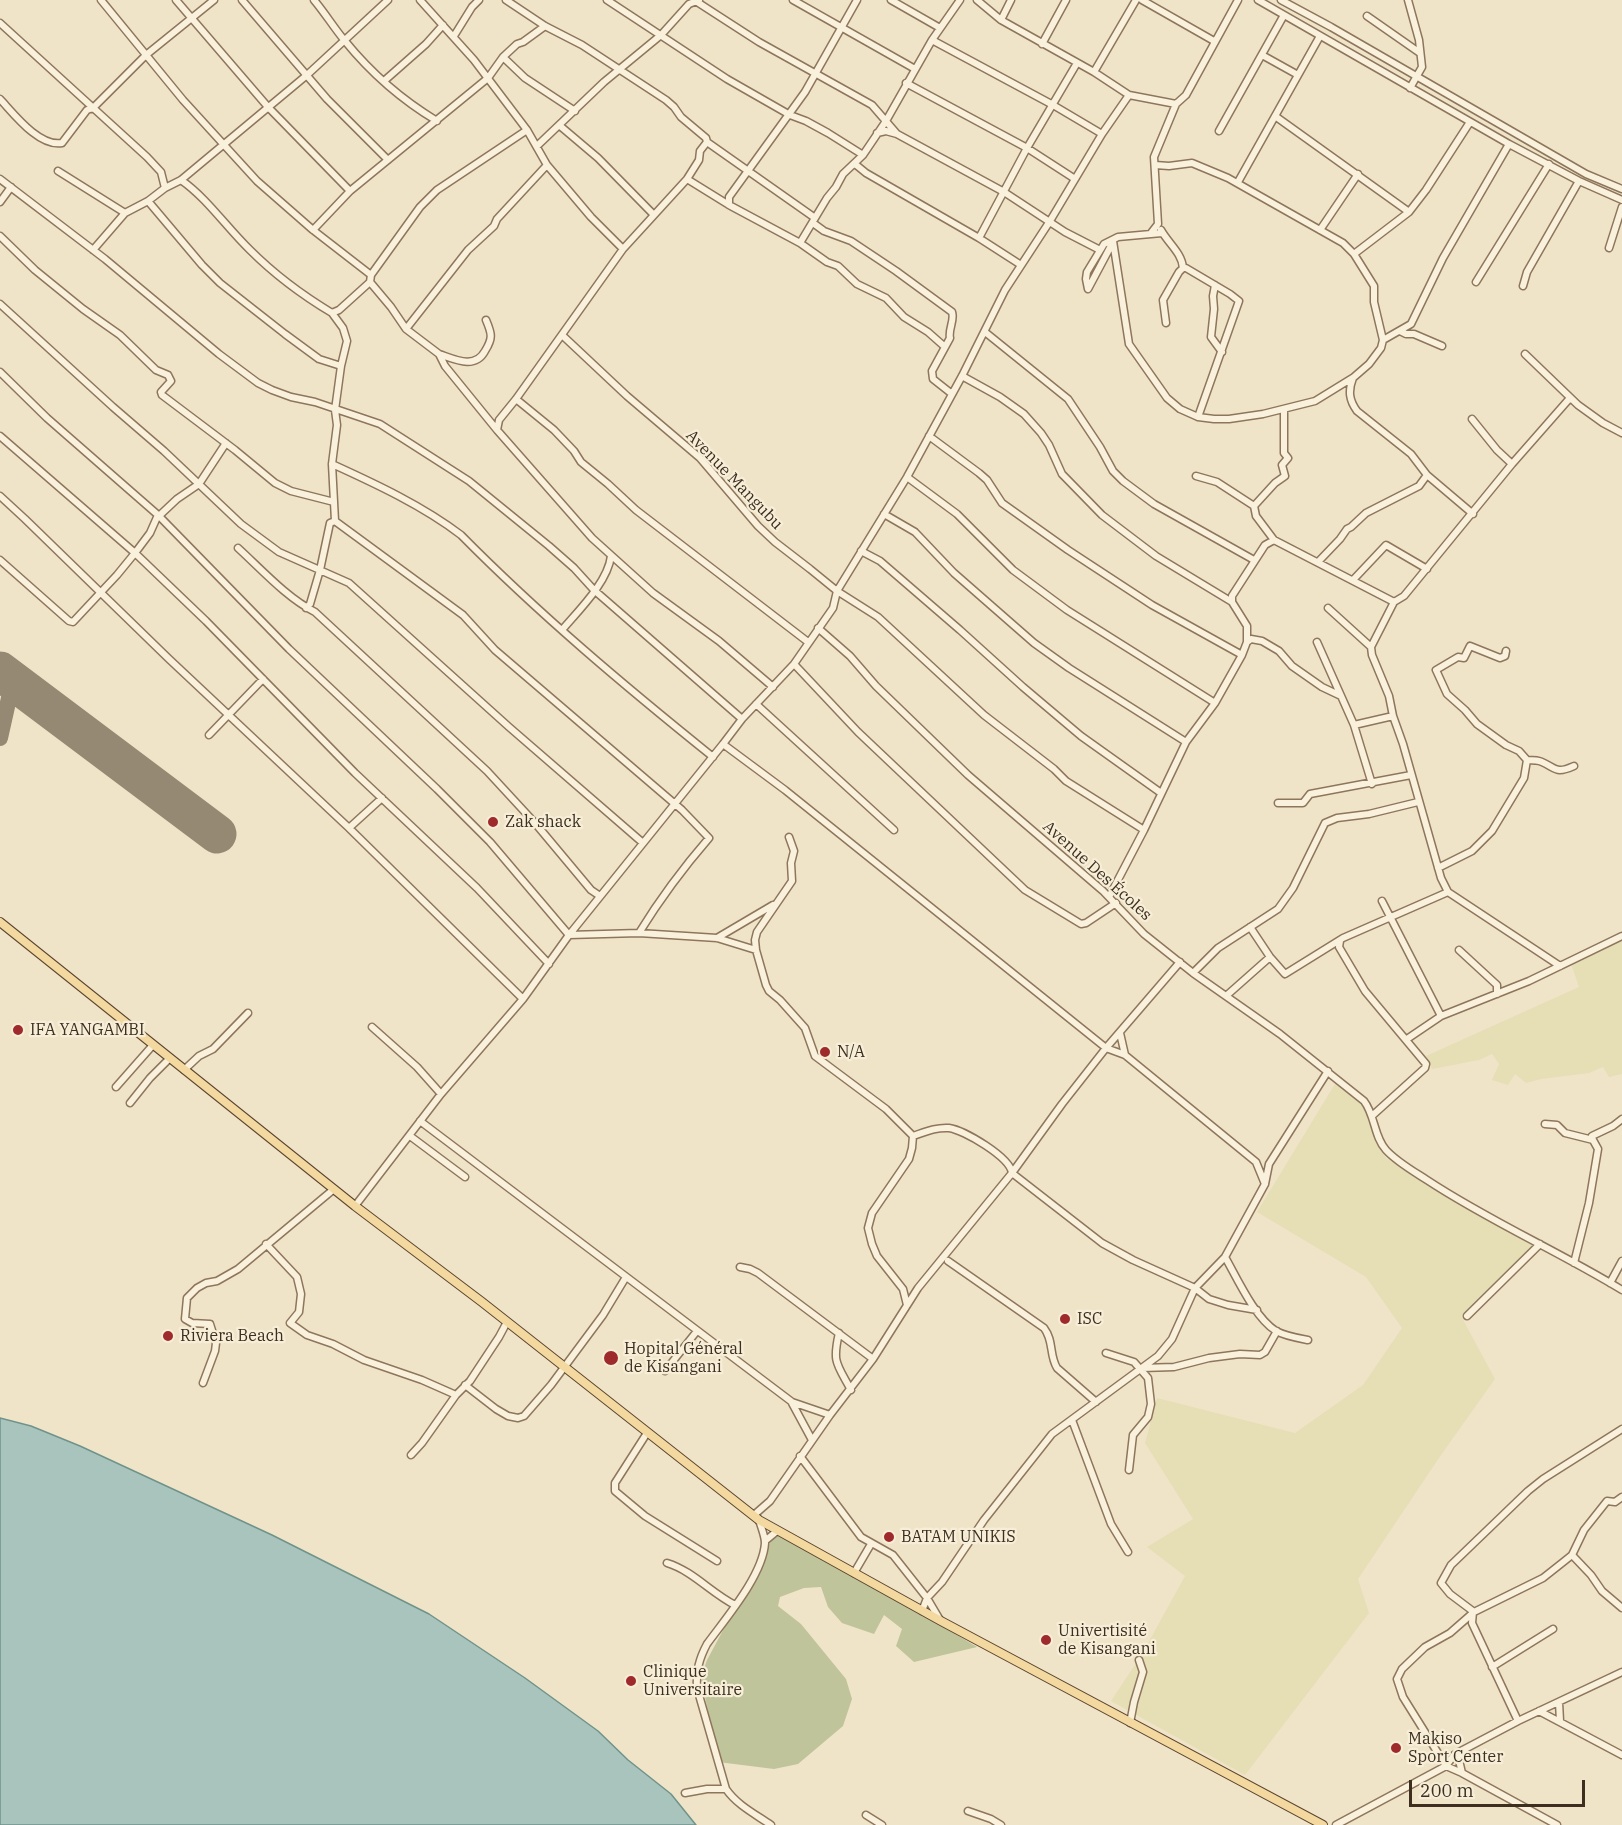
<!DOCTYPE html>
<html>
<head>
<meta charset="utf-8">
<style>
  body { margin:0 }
  #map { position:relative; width:1622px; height:1825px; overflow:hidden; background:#f0e4c8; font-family:"IBM Plex Serif",serif }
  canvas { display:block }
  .scale { position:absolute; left:1409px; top:1780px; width:176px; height:27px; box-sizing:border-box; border:3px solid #3d2e20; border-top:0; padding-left:8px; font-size:18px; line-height:21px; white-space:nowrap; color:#3d2e20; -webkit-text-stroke:4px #f7eed8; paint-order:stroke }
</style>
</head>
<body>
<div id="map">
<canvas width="1622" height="1825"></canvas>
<div class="scale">200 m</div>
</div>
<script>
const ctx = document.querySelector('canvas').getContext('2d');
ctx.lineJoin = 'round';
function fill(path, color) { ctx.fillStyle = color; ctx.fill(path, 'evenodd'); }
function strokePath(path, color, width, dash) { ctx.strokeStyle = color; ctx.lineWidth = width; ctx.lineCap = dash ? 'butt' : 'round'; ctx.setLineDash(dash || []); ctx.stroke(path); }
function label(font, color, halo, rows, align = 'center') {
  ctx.font = font + ' "IBM Plex Serif",serif'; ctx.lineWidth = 4.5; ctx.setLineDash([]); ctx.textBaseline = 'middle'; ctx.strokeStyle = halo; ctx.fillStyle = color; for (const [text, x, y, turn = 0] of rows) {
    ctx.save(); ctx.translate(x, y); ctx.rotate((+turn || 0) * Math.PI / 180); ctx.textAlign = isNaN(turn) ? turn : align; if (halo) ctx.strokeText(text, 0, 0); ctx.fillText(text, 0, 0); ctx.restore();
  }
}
const farmland = new Path2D(`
  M1622,939V1074L1609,1077L1603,1067L1589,1073L1541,1079L1526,1083L1515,1074L1508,1085L1492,1080L1499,1064L1492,1054L1479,1060L1432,1069L1426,1056L1579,987L1570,961Z
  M1338,1079L1366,1105L1375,1141L1386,1158L1534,1246L1461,1316L1495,1379L1441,1455L1358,1579L1369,1613L1245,1775L1111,1701L1142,1654L1185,1576L1147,1547L1193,1519L1145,1443L1157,1398L1295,1433L1363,1385L1402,1328L1366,1277L1257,1212Z`);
const cemetery = new Path2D(`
  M778,1528L977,1647L914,1662L896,1646L902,1629L884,1615L874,1634L842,1623L828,1607L821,1587L804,1588L780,1597L778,1606L801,1624L846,1679L852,1699L843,1726L798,1764L774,1769L718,1762L701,1677L707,1660Z`);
const water = new Path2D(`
  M0,1418L31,1426L80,1446L272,1535L429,1614L525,1678L598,1731L628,1760L671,1794L696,1825H0Z`);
const taxiway = new Path2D(`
  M0,738L13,680`);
const runway = new Path2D(`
  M0,671L217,834`);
const minor = new Path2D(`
  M101,0L183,100L257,181L313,230L371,275
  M176,0L268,107L350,191
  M242,0L327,99L388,160
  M314,0C325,13 334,28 345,41C371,73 402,100 437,121
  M420,0L474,60L527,130L547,165L591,217L623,249
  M607,0L727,79L790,115L806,121L828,133L863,155
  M694,0L759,42L872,105L897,134
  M793,0L915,69
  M891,0L940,28
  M977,0L1001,20L1094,72L1129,95
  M1142,0L1214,41
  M1258,0L1509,144L1579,181L1622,200
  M1281,0L1331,27L1586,174L1622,189
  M1408,0L1419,40L1422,67L1410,88
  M1367,16L1420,53
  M1001,20L1011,0
  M0,23L147,157L161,172L165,188
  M454,36L472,7L479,0
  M932,40L1053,105L1102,134
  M1042,44L1066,0
  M1262,55L1298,75
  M503,57L525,78L575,111
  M1094,72L1136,0
  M384,81L426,44L443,25
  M906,83L1027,148L1075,179
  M0,99C14,114 39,147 62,143L87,110L93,108L146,55L214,0
  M1275,116L1409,212
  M559,125L598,158L654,215
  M1219,131L1284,15
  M877,133L886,131L897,134L1004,192L1065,232L1100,250
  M707,142L815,218
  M537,146L604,82L661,35L689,4L699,0
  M855,164L866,173L979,238L1021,265
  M58,171L125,213
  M0,179L105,259L219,354L258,383L272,390L291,397L315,402L380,424L469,481L549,546L574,568L594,590L742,719
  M687,179L729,205L800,243L827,262L838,266L857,284L886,298L904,317L928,332L945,347
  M181,180C208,199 226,227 250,250C275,275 302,295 332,313
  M1238,182L1320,36
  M148,201L202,265L220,283L285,334L319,359L341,366
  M0,202L11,187
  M729,205V197L805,92L857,0
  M813,223L824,231L851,241L896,271L952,312C955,320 948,329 950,338L932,371L933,379L952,394
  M313,230L350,191L488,78L503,57L517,44L523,42L545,26
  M1161,230C1168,243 1182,253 1183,268
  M1320,230L1358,174
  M1151,233L1158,224L1154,157L1176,104L1186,95L1238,0
  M0,236L35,270L83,309L120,335L156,370L168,375L171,381L161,392L162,395L235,450L275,483L291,491L334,502
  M979,238L1027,148L1077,63
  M1113,241L1129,344L1167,398L1180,409L1198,417L1214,419H1229L1263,414L1315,401L1354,377L1369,364L1381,348L1383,340L1374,302V286L1354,254L1343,243L1228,178L1192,163L1169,166L1155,165
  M1113,242L1088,289L1086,279L1087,272L1104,244L1118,237L1162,233
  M800,243L827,198L836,187L843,174L863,155L886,121L932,40L960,0
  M1609,248L1622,207
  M93,250L125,213L148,201L165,188L181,180L307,75L388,0
  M1354,254L1409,212L1426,190L1470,122
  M370,282L391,307L406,329L439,354L445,366L497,430L592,538L653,593L719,641L773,687
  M1476,282L1549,164
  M1215,285L1213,296L1214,309L1211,337L1222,352
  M1523,286L1527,272L1579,181
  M0,304L113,407L164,451L241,524L279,552L349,583L509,727L643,843
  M1166,323L1163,300L1179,272L1183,268H1186L1230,294L1239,301L1198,417
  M406,329L468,250L494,226L497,219L547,165
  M1400,331L1406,334H1414L1442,346
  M985,332L1068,399L1100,447L1113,471L1123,481L1154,504L1254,560
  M562,335L627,396L700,458L758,526L775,542L810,569L837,591L878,617L984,715L1054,769L1066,781L1144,830
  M1383,340L1411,324L1443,258L1509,144
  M439,354C454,359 475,370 485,351C493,338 492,334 486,320
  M1525,354L1578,405L1603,423L1622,433
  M0,372L47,418L158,515L289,649L437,789L490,842L569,935L639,933L717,938L756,950
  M962,376L1000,397L1024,414L1041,433L1049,445L1062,474L1102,515L1156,556L1232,602
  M1353,378C1348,391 1349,400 1357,411L1411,454L1427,475L1473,514
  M516,399L554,430L574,451L581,462L608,484L636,510L808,642
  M1472,419L1497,450L1512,464
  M497,430L499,420L516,399L623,249L687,179L699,160L700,151L707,142L706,138L681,117L674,107L666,100L582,45L545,26L506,0
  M0,436L135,553L206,621L355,773L477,888L549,964
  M929,436L979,473L987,480L1002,503L1068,550L1152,605L1242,655
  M332,464C376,484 423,506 461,535C540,615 626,687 713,757
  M1196,476L1217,482L1254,506L1256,516L1274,540L1394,602
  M907,477L957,514L1013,570L1067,610L1215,703
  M0,496L25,519L169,659L349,828L523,999
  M1254,506L1275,483L1285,476L1282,465L1288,458L1284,453V409
  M884,514L915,532L954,573L1034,643L1069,668L1186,742
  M335,521L463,615L495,650L682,810L709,838C683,868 660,899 639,933
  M238,548C261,569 287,598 315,612L487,771L535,823L591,890L600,896
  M861,551L880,561L960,630L1023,687L1081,736L1161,793
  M0,560L69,621L73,622L117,575L135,553L150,533L158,515H160L177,499L199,484L226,443
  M1318,562L1340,539L1347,529L1351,527L1366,513L1419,486L1427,475
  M1353,580L1386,545L1427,569
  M306,608L310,604L320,570L330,523L335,521L332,464L337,425L335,410L341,366L347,341L343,328L332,313L339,310L370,282L371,275L420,207L437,190L527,130
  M1328,608L1371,647
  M818,628L850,656L876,686L968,775L1103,891L1144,934L1193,973L1280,1034L1364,1101C1375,1115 1374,1137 1386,1150C1397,1162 1413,1171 1427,1180C1489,1221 1558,1251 1622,1290
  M562,630C578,611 608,582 611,556
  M1247,642L1251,639L1262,641L1279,651L1292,666L1322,687L1341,696
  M1317,642L1354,725L1372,784
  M1506,651L1505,656L1500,658L1470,646L1464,658L1458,657L1436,670L1447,694L1465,710L1477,724L1506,745L1519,751L1527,760
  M794,664L858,732L1025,890L1081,924L1086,923L1116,903
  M756,704L894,830
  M1354,725L1393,716
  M209,735L263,679
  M723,744L785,790L1106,1048L1125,1055L1256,1162L1265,1184
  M1278,803H1303L1310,794L1411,775
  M349,828L382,798
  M789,837L794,851L791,863L792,881L757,932L755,940L756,950L766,985L769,991L780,1000L805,1028L815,1056L886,1109L913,1136L912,1148L909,1159L872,1213L868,1228L872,1244L877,1256L903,1289L907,1305
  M1438,868L1472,851L1492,831L1524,778L1527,760C1532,760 1538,760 1542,762C1557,769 1556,774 1574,766
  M1109,897L1144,830L1186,742L1215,703L1242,655L1247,642V626L1232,602V596L1265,545L1274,540
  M1382,901L1441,1016
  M1250,927L1270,957L1285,974L1343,938L1448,892
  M717,938L773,905
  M1340,941L1339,947L1365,991L1426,1064L1425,1068L1373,1115
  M1459,950L1497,985V994
  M1560,966L1448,892L1441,878L1403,744L1393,716L1389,696L1372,655L1371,647L1394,602L1404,596L1512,464L1570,398
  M1193,973L1218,948L1278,909L1293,888L1325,823L1337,818L1369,814L1418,802
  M1226,996L1270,957
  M372,1027L417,1067L441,1094
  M1120,1033L1125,1055
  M1407,1039L1441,1016L1529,981L1622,936
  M184,1070L199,1056L213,1049L248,1013
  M116,1087L153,1045
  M130,1103L150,1078L170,1058
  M420,1121L792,1402L830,1415
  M1545,1124L1557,1125L1565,1133L1593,1140L1598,1149L1589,1203L1574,1263
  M410,1136L465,1177
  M913,1136C925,1132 936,1127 949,1128C964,1130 1010,1157 1012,1173L1102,1243L1133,1260L1195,1288L1209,1299L1228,1305L1257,1310
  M1593,1140L1592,1136L1613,1126L1622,1119
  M355,1206L441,1094L523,999L569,935L723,744L742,719L794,664L833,608L837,591L907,477L962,376L1005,290L1050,221L1102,134L1129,95L1176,104
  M266,1244L297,1277L301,1294L299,1312L290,1323L307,1335L333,1344L364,1360L422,1380L456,1395
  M1225,1257C1237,1278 1255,1318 1276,1331C1285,1336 1297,1338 1308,1340
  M948,1261L1044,1328C1054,1341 1049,1355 1057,1368L1096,1402
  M740,1267L750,1269L758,1273L873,1359
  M1610,1283L1622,1261
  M1467,1316L1540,1244
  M839,1333C832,1363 837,1364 851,1390
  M1106,1353L1134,1362L1148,1378L1151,1404L1148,1417L1133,1435L1129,1470
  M1142,1368L1174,1367L1209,1358L1240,1354L1260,1355L1265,1352L1277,1331
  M665,1371L697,1331
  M203,1383L215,1351L216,1343L210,1324L192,1323L185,1319L187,1298L197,1288L206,1283L217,1281L238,1269L334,1189
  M465,1385L496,1409L508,1416L518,1418L524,1416L551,1385L603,1315L626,1277
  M792,1403L812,1440
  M1072,1420L1111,1524L1128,1552
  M647,1433L615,1483V1491L645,1516L717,1561
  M411,1455L422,1443L456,1395L470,1381L499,1337L507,1322
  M800,1456L861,1537L893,1555L927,1598L940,1620
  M754,1515L770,1501L830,1415L873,1359L918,1288L1012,1173L1062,1104L1106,1048L1180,962
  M759,1520C761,1527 765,1536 765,1543C763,1575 726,1618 707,1644C699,1659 696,1671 697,1688L726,1789C737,1805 755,1814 771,1825
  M765,1541L777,1531
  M1572,1555L1591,1575L1602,1591L1622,1608
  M667,1563C693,1571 711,1593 735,1605
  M854,1573L871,1544
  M922,1611L927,1598L942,1582L984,1520L1052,1434L1158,1356L1172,1339L1195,1288L1225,1257L1265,1184L1269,1164L1328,1071
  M1473,1612L1472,1623L1518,1721
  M1474,1612L1450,1594L1441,1583L1451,1565L1528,1491L1543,1479L1622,1429
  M1492,1667L1553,1629
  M1559,1702L1560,1721
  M1539,1711L1622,1755
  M1130,1723L1134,1702L1143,1672L1139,1660
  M1461,1751L1459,1760L1462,1773
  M685,1793L707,1789H726
  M968,1811L991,1819L1001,1825
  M866,1815L882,1825
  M1336,1825L1446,1766L1454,1755L1461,1751L1518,1721L1622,1672
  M1557,1825L1462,1773L1446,1766L1403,1697L1397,1679L1402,1669L1425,1647L1450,1633L1474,1612L1543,1578L1562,1563L1572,1555L1584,1530L1607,1501L1615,1502L1622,1497`);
const major = new Path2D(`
  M0,922L355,1206L482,1302L759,1520L941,1621L1323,1825`);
const markers = [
  [493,822,6,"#9e2a2b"],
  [18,1030,6,"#9e2a2b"],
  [825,1052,6,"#9e2a2b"],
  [1065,1319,6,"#9e2a2b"],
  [168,1336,6,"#9e2a2b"],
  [611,1358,8,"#9e2a2b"],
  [889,1537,6,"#9e2a2b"],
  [1046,1640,6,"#9e2a2b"],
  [631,1681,6,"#9e2a2b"],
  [1396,1748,6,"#9e2a2b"]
];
const streetNames = [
  ["Avenue Mangubu",734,480,46],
  ["Avenue Des Écoles",1097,871,42]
];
const poiNames = [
  ["Zak shack",505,822],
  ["IFA YANGAMBI",30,1030],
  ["N/A",837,1052],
  ["ISC",1077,1319],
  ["Riviera Beach",180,1336],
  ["Hopital Général",624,1349],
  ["de Kisangani",624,1367],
  ["BATAM UNIKIS",901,1537],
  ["Univertisité",1058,1631],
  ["de Kisangani",1058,1649],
  ["Clinique",643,1672],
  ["Universitaire",643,1690],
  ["Makiso",1408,1739],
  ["Sport Center",1408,1757]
];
fill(farmland, '#e6deb5');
fill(cemetery, '#bfc49a');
fill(water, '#a9c4bc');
strokePath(water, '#6f938a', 1.5);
strokePath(taxiway, '#968974', 16);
strokePath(runway, '#968974', 39);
strokePath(minor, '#8d765c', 9);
strokePath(major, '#5b4430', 10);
strokePath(minor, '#faf1dc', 6);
strokePath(major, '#f3d9a0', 8);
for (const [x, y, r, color] of markers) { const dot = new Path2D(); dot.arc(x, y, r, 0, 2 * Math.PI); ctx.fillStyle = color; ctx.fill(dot); strokePath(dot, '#f7eed8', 2); }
label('16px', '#3d2e20', '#f7eed8', streetNames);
label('16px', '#3d2e20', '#f7eed8', poiNames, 'left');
</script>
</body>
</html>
